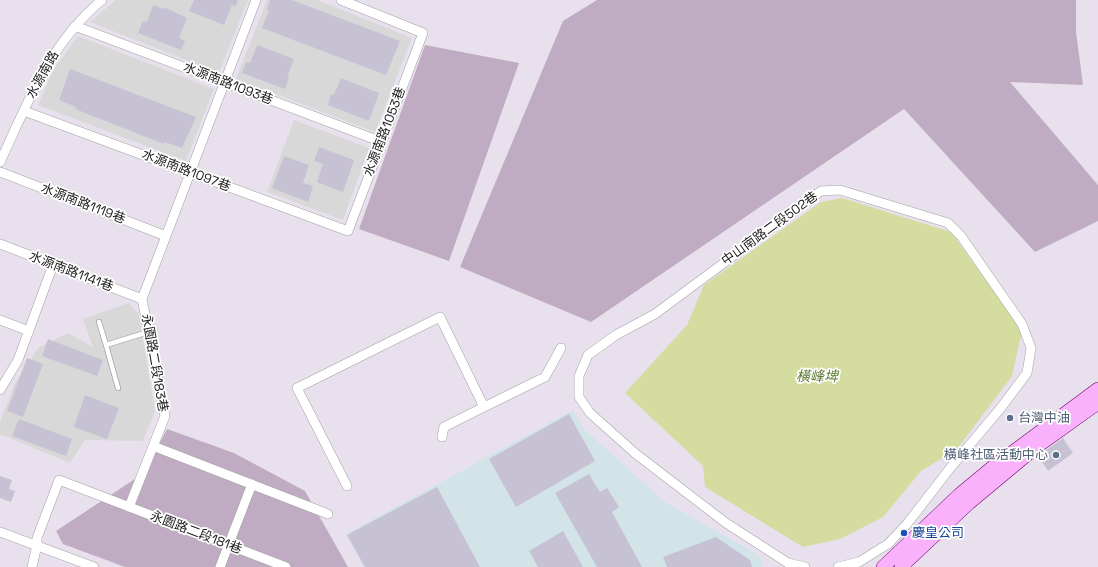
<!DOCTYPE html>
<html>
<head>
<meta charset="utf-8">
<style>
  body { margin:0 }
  canvas { display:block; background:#e8e0ed }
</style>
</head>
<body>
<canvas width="1098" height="567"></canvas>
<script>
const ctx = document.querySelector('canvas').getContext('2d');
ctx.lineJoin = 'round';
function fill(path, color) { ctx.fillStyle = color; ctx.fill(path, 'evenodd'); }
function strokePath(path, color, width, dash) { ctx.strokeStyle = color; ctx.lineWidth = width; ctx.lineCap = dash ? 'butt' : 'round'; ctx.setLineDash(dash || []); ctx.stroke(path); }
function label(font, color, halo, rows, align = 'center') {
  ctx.font = font + ' "Space Grotesk","Noto Sans TC",sans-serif'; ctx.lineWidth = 3.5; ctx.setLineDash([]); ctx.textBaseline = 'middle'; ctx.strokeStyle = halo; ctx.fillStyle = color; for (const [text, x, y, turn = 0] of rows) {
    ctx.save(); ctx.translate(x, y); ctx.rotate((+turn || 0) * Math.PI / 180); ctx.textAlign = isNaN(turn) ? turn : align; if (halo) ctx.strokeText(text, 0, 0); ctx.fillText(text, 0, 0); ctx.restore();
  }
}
const residential = new Path2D(`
  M116,0H248L219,73L90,22Z
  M267,0H317L412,38L375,132L236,79Z
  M78,36L214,89L186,161L38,105L54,69Z
  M294,120L369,148L343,220L267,192Z
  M129,303L139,315L155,411L143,441L85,440L70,463L0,434V422L15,383L39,347L68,333L93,347L83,319Z`);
const industrial = new Path2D(`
  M573,410L584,429L665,502L759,555L763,567H364L346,534Z`);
const construction = new Path2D(`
  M597,0H1076V32L1083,85L1010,82L1098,185V221L1035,252L904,109L591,322L460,267L563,21Z
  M425,45L519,63L449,261L359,229Z
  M167,429L234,453L305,491L348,567H125L63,544L56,531L144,473Z`);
const water = new Path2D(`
  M842,198L951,232L1022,331L1012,376L957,449L921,471L883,517L840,539L803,547L705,487L703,466L625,393L687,325L704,285L821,202Z`);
const building = new Path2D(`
  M194,0H238L235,7L232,5L224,25L189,11Z
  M270,0H292L400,41L386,75L262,28L269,11L267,10Z
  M153,5L163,9L164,7L187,18L179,38L185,41L181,50L138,33L143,21L147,22Z
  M257,45L294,59L287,77H289L285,89L242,73L246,62L250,63Z
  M70,69L196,117L182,148L165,142L164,144L75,109L76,107L59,100Z
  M341,78L379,93L369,121L328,105L331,94L334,95Z
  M319,147L354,160L343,192L317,182L323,164L314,161Z
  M284,156L309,165L303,183L313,186L308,202L272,188Z
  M48,339L103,360L97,376L42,356Z
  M27,358L43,364L23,417L7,411Z
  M85,395L119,408L107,439L74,427Z
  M569,414L595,461L516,507L489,459Z
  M19,419L72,439L66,456L12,436Z
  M1063,438L1073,453L1048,471L1038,456Z
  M589,474L600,492L607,488L619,507L612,512L642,567H597L555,493Z
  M0,476L12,480L9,489L15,491L11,502L0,498Z
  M437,487L480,567H365L347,535Z
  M563,531L583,567H538L529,551Z
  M716,537L750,560L752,567H667L663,557Z`);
const service = new Path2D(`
  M99,322L106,345
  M118,388L106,345L148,332`);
const minor = new Path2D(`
  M75,26L382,142
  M24,111L348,231L423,33L341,0
  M0,162C28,102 50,43 102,0
  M0,172L166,236
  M0,244L142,299
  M0,320L29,331
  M0,390L18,360L53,265
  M484,407L545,377L561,348
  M153,446L328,514
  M347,486L297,388L440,317L484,407L444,427L442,437
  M129,507L165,416L142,299L256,0
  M0,532L94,567
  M32,567L37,545V538L59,480L286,567
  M220,567L252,484
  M805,567L788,563L726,523L636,454L590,413L579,397V376L588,355L616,335L655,314L821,191L840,190L948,223L961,236L1022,324L1031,348L1027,373L1000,409L951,467L907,524L888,544L859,562L838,567`);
const secondary = new Path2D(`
  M883,567L959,495L994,466L1098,389
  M901,567L969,503L1035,448L1098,403`);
const markers = [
  [1010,418,4,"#5c6f8a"],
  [1056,455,4,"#5c6f8a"],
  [904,533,4,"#1a4fb4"]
];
const streetNames = [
  ["水源南路",43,75,-61],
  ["水源南路1093巷",228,84,21],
  ["水源南路1053巷",385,132,-69],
  ["水源南路1097巷",186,171,21],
  ["水源南路1119巷",83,204,21],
  ["中山南路二段502巷",770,229,-36],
  ["水源南路1141巷",71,272,21],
  ["永園路二段183巷",154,363,80],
  ["永園路二段181巷",196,533,21]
];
const serviceNames = [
  ["台灣中油",1018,418],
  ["橫峰社區活動中心",1048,455,"right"]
];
const transitNames = [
  ["慶皇公司",912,533]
];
const waterNames = [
  ["橫峰埤",817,377]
];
fill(residential, '#d8d8d9');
fill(industrial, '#d2e4e7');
fill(construction, '#c0acc2');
fill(water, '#d4dc9f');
fill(building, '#c7c1d4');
strokePath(service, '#a2a2a2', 6);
strokePath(minor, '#a2a2a2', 10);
strokePath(secondary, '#72036f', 14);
strokePath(service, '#fff', 4.5);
strokePath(minor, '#fff', 9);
strokePath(secondary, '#f8b1fa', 13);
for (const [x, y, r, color] of markers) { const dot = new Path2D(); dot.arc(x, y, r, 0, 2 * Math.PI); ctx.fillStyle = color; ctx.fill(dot); strokePath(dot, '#fff', 1.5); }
label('13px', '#1b1b1b', '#fff', streetNames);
label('13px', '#4e5e75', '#fff', serviceNames, 'left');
label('13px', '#164399', '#fff', transitNames, 'left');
label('italic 14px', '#607e37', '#fff', waterNames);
</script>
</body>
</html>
